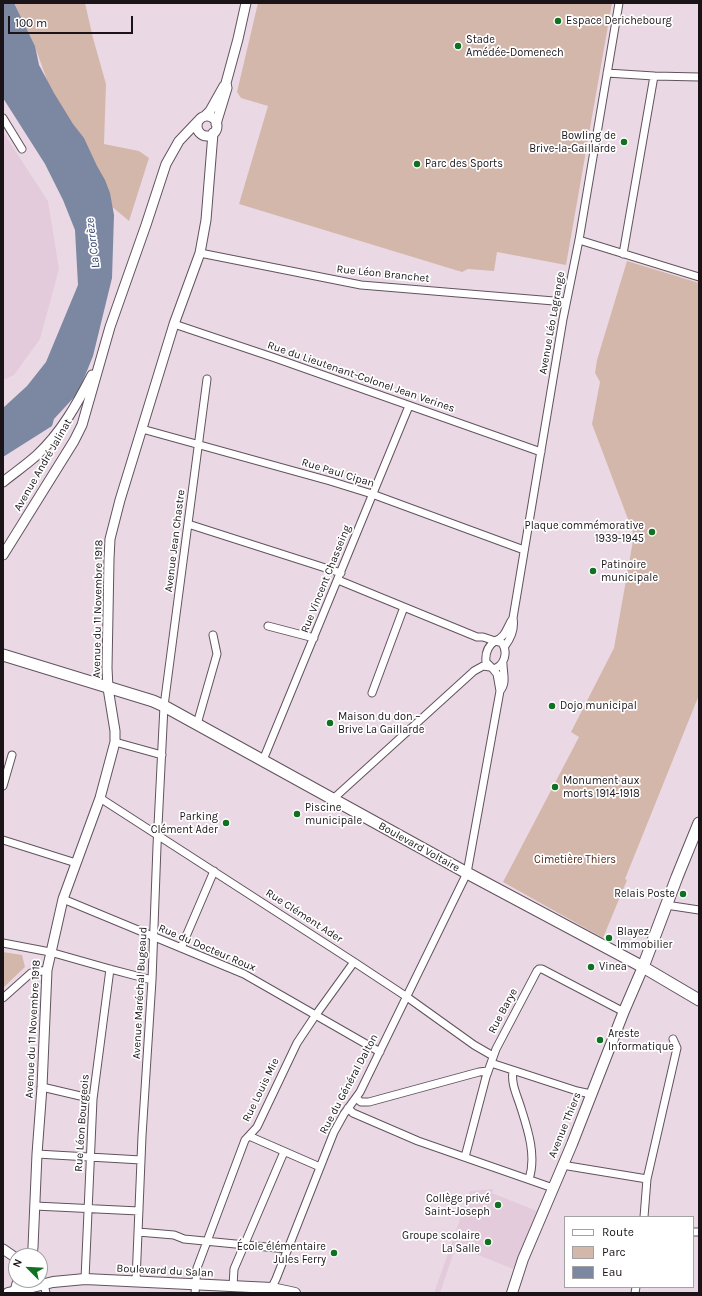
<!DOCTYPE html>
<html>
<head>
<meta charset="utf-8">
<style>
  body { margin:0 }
  #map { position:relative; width:702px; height:1296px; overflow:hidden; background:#ead9e5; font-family:Karla,sans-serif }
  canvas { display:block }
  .frame { position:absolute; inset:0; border:4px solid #1a1418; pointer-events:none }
  .legend { position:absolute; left:564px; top:1216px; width:130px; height:72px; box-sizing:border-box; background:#fff; border:1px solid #a3a1a3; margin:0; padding:5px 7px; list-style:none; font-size:12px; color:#1a1418 }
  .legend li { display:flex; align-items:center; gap:8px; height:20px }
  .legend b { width:20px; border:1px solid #a3a1a3 }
  .north { position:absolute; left:8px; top:1248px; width:40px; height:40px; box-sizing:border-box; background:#fff; border:1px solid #a3a1a3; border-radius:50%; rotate:294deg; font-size:11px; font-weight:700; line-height:16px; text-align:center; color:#1a1418 }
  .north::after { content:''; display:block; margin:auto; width:14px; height:18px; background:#107221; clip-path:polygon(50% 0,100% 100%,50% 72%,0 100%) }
  .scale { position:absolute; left:8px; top:16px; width:125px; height:18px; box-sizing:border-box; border:2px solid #1a1418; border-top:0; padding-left:5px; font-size:12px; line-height:14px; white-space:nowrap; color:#1a1418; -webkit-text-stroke:3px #fff; paint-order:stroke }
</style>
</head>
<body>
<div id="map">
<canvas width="702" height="1296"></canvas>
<div class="frame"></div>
<ul class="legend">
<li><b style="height:5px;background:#fff"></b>Route</li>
<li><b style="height:11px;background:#d4b7ab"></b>Parc</li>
<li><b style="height:11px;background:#7c87a2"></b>Eau</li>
</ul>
<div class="north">N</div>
<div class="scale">100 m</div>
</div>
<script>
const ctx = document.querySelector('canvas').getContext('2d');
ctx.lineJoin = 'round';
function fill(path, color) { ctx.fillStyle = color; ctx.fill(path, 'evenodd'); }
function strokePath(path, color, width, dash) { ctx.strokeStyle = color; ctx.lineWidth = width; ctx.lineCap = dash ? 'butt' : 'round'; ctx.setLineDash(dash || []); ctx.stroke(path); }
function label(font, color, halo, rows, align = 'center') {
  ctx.font = font + ' Karla,sans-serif'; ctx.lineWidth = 3.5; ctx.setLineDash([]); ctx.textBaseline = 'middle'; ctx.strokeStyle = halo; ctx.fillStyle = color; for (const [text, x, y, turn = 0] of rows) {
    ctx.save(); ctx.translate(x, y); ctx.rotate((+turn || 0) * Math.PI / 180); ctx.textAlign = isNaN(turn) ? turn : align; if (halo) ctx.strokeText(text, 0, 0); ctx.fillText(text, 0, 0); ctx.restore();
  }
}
const built = new Path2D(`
  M3,132L48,201L59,269L40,339L14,375L3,380Z
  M493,1189L492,1193L537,1211L513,1269L456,1246L440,1293H434L470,1191Z`);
const green = new Path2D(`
  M14,3H85L93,38L106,84L104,144L139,151L149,158L129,221L84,183L34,44Z
  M258,3H612L566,265L497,252L494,271L468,269L462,272L239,204L268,106L241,98L237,92Z
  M627,261L699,283V695L625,879L627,880L603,938L503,882L579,737L571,732L614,648L634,535L592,424L600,382L595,373L597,360Z
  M3,952L22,955L25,967L3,988Z`);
const water = new Path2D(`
  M3,3H14L35,46L39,65L54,93L73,124L84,138L97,166L105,180L110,193L114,215L112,278L93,356L78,393L54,419L52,426L3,457V408L27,386L46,362L78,285L75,230L63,200L45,164L3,98Z`);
const minor = new Path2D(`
  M607,73L654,76L699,77
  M3,118L22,149
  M579,240L699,277
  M200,253L361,285L566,302
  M623,254L654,76
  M174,324L275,358L541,452
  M142,429L330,481L372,494L524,550
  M188,524L341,573
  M338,580L477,637H483L495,641C507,636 506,628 513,618L563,319L579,240L619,3
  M268,626L314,638
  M495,641L502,643C508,652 505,666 493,669L486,662C485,653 488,646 495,641Z
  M505,646C511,638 515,629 513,618
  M500,691C507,683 503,673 503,664
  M372,693L404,607
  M197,724L217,654L213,635
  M115,742L162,755
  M263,760L409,406
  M3,786L12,755
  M100,798L354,962L407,997L474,1045L493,1056
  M333,799L474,671L483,666L490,667
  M3,840L76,863
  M63,899L244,974L380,1052
  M666,905L699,910
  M3,943L50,952L110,969L152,980
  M181,948L214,871
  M3,998L31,973L47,970
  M491,1063L577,1091L591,1094
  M513,1071C511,1083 516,1093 520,1105C527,1127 537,1155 529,1179
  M42,1087L93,1099
  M356,1098L361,1102H369L479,1072L488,1071
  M348,1108L353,1113L418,1141L553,1188
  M249,1136L320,1167
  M37,1154L141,1160
  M465,1157L486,1077L496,1049L537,971L539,969H542L624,1012
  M562,1165L647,1179
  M35,1206L139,1211
  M644,1217L647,1179L677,1048L673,1039
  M138,1232L174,1235L184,1239L287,1249
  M693,1232H699
  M85,1279L93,1099L110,969
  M136,1281L142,1136L152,980L157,846L164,706L207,379
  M44,1284L46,1293
  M233,1286L234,1269L284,1152
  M195,1293L197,1268L245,1140L257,1127L297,1043L315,1016L354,962
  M269,1293L276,1279L334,1132L344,1114L360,1092L467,873L500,691L497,674L493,669
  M635,1293L636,1287`);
const tertiary = new Path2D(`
  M205,116L210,111L224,86
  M197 126a10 10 0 1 1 20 0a10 10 0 1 1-20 0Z
  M216,124L227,88L226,83L238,39L246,3
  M3,482C14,473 26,465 37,455C61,433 77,404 92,375
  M3,555L74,441L82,425L110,327L146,225L166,164L179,141L198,121
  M3,1249L16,1258
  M32,1256L33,1247L37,1154L42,1087L47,970L63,899L100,798L115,742V731L108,688L107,668L109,559L110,539L120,500L174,324L200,253L206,220L213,133
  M15,1291L18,1280`);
const secondary = new Path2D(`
  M8,1293L53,1282L85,1279L272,1288L295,1293
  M512,1293L523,1259L572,1144L624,1011L643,967`);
const primary = new Path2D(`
  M3,655L153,701L164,706L467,873L643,967L699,1000
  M643,967L677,877L699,823`);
const markers = [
  [558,21,4,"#107221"],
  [458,46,4,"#107221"],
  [624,142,4,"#107221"],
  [417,164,4,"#107221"],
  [652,532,4,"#107221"],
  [593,571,4,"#107221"],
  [552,706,4,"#107221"],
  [330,723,4,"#107221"],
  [555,787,4,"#107221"],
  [297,814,4,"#107221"],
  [226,823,4,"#107221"],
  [683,894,4,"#107221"],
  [609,938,4,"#107221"],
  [591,967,4,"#107221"],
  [600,1040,4,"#107221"],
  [498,1205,4,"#107221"],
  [488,1242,4,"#107221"],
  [334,1253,4,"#107221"]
];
const poiNames = [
  ["Espace Derichebourg",566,21],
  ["Stade",466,40],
  ["Amédée-Domenech",466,53],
  ["Bowling de",616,136,"right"],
  ["Brive-la-Gaillarde",616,149,"right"],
  ["Parc des Sports",425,164],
  ["Plaque commémorative",644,526,"right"],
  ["1939-1945",644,539,"right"],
  ["Patinoire",601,565],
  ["municipale",601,578],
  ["Dojo municipal",560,706],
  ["Maison du don –",338,717],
  ["Brive La Gaillarde",338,730],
  ["Monument aux",563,781],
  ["morts 1914-1918",563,794],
  ["Piscine",305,808],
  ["municipale",305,821],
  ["Parking",218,817,"right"],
  ["Clément Ader",218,830,"right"],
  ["Relais Poste",675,894,"right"],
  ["Blayez",617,932],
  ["Immobilier",617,945],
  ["Vinea",599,967],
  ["Areste",608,1034],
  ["Informatique",608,1047],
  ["Collège privé",490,1199,"right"],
  ["Saint-Joseph",490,1212,"right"],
  ["Groupe scolaire",480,1236,"right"],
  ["La Salle",480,1249,"right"],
  ["École élémentaire",326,1247,"right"],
  ["Jules Ferry",326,1260,"right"]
];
const streetNames = [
  ["Rue Léon Branchet",383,274,6],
  ["Avenue Léo Lagrange",552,323,-80],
  ["Rue du Lieutenant-Colonel Jean Verines",361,377,19],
  ["Avenue André Jalinat",43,465,-60],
  ["Rue Paul Cipan",338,473,17],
  ["Avenue Jean Chastre",175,541,-83],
  ["Rue Vincent Chasseing",326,579,-68],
  ["Avenue du 11 Novembre 1918",98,609,-89],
  ["Boulevard Voltaire",419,847,29],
  ["Rue Clément Ader",304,916,33],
  ["Rue du Docteur Roux",207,948,23],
  ["Avenue Maréchal Bugeaud",140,993,-87],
  ["Rue Barye",503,1011,-62],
  ["Avenue du 11 Novembre 1918",33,1029,-87],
  ["Rue du Général Dalton",349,1084,-62],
  ["Rue Louis Mie",261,1090,-64],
  ["Rue Léon Bourgeois",82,1123,-86],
  ["Avenue Thiers",565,1125,-68],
  ["Boulevard du Salan",165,1271,3]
];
const parkNames = [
  ["Cimetière Thiers",575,860]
];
const waterNames = [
  ["La Corrèze",93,243,-97]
];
fill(built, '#e3cbdc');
fill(green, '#d4b7ab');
fill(water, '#7c87a2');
strokePath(minor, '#61535e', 9);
strokePath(tertiary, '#61535e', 11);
strokePath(secondary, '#61535e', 12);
strokePath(primary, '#61535e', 13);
strokePath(minor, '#fff', 7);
strokePath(tertiary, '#fff', 9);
strokePath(secondary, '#fff', 10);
strokePath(primary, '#fff', 11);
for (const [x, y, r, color] of markers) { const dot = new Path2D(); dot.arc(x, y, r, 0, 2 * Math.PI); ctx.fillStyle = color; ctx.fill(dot); strokePath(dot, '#fff', 1.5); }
label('11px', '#1a1418', '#fff', poiNames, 'left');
label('11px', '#1a1418', '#fff', streetNames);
label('11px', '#4d220f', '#fff', parkNames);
label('italic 12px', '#324169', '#fff', waterNames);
</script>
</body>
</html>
